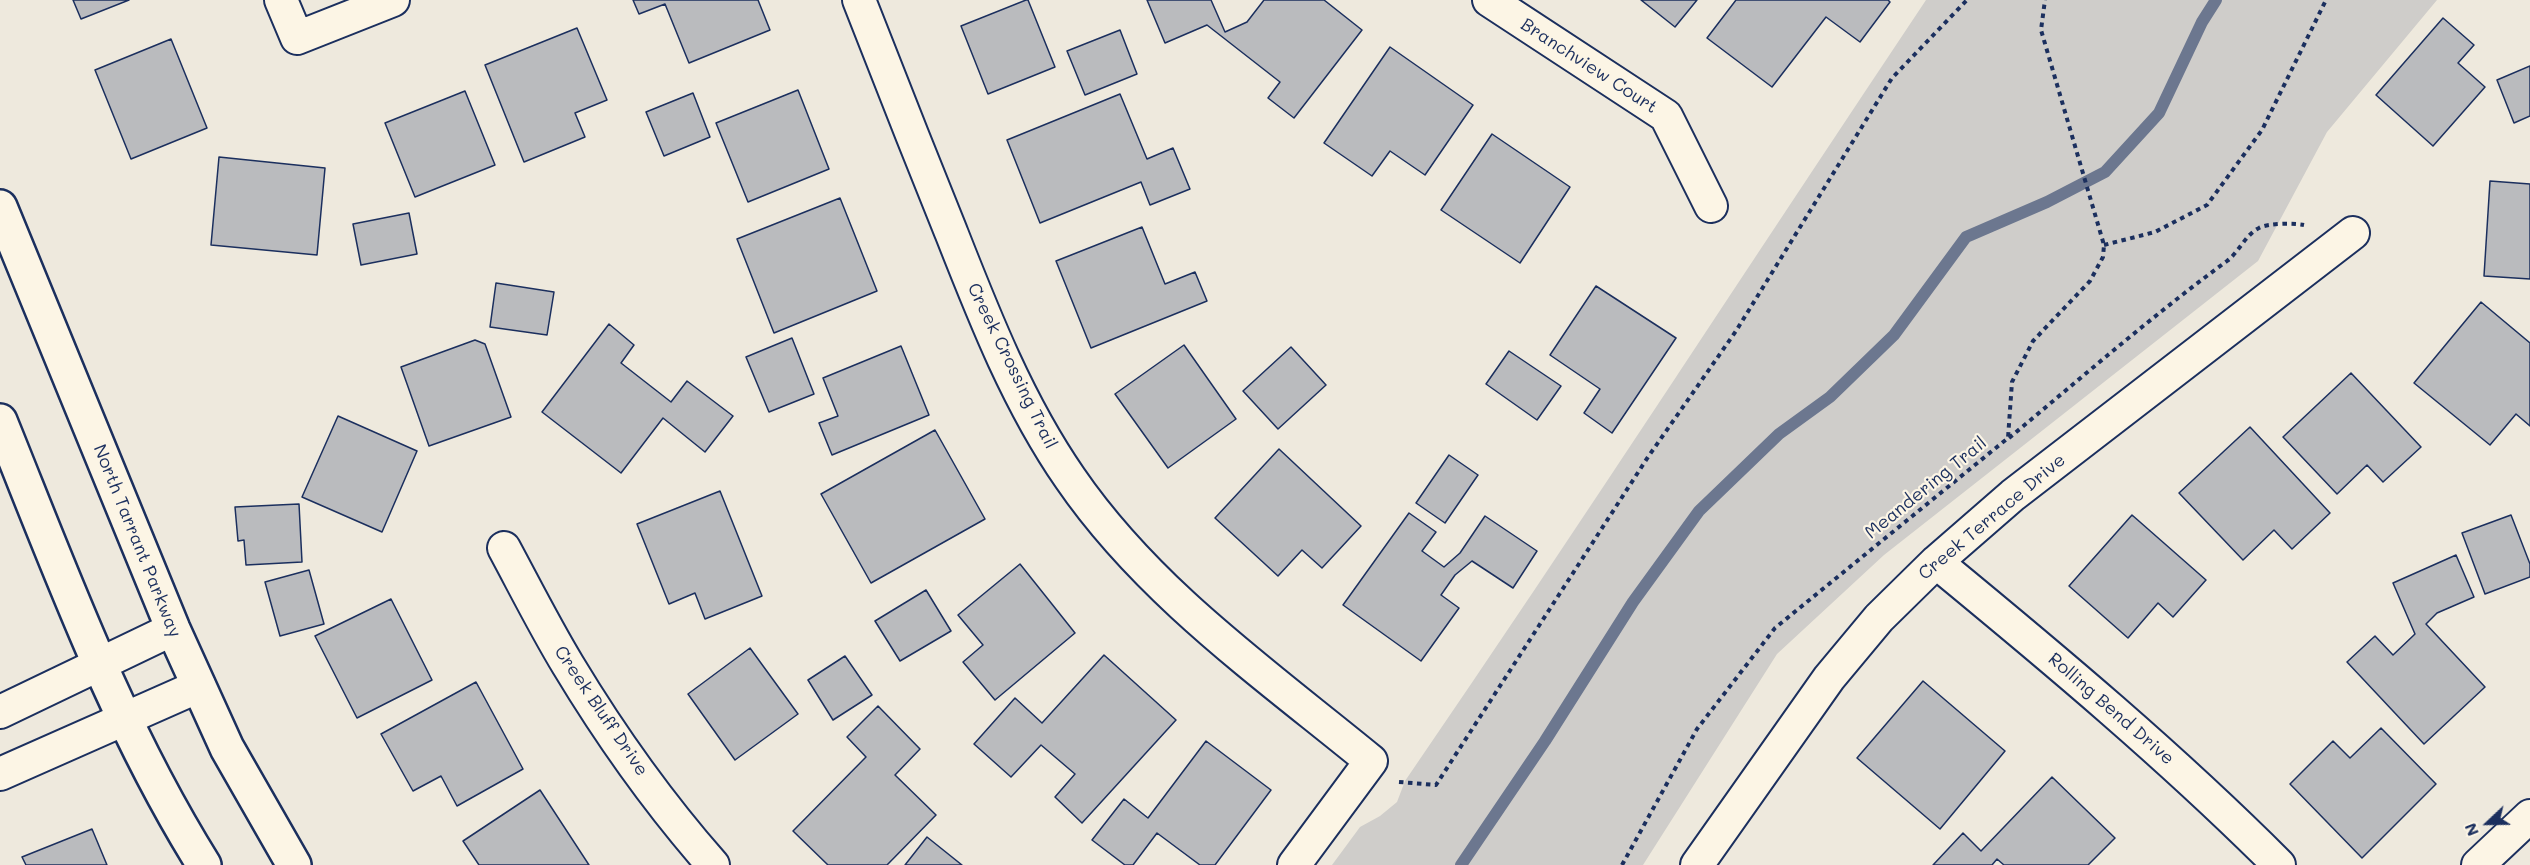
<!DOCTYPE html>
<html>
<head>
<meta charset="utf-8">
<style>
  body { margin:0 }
  #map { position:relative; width:2530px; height:865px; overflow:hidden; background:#eee9dd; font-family:Mali,sans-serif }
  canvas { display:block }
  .north { position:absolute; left:2458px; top:793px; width:60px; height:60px; -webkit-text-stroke:4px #fcf5e5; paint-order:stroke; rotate:248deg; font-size:16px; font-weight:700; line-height:24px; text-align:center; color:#1b2f5e }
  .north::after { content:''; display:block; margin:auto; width:21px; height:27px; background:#1b2f5e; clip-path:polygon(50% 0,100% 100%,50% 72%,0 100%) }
</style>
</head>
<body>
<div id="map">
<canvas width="2530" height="865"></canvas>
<div class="north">N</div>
</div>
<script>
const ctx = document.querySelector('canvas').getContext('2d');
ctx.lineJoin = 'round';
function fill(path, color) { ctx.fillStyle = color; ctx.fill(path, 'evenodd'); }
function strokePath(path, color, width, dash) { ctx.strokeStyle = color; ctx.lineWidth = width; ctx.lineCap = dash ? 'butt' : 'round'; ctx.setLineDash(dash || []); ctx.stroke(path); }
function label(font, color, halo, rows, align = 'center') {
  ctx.font = font + ' Mali,sans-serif'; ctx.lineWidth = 4.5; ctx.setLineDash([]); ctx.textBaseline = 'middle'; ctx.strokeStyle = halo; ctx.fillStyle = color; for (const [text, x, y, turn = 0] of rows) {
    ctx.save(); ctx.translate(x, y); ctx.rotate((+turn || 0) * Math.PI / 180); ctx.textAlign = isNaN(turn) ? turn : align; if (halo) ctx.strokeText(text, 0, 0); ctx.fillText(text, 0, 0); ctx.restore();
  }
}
const green = new Path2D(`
  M1926,0H2437L2327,132L2258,261L1884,555L1777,654L1643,865H1332L1360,827L1380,816L1397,802L1405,781C1582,523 1752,260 1926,0Z`);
const stream = new Path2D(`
  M1461,865L1545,741L1633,602L1699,511L1779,434L1830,397L1894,335L1966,237L2047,202L2105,172L2159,113L2202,22L2216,0`);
const building = new Path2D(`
  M73,0H129L81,19Z
  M633,0H758L770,30L689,63L665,4L639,14Z
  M1026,0H1028L1055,67L988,94L961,26Z
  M1147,0H1211L1225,32L1247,22L1264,0H1324L1362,30L1294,118L1268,98L1280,82L1207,25L1165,43Z
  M1641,0H1697L1675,27Z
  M1736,0H1888L1890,2L1860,42L1826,17L1772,87L1707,38Z
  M2443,18L2474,45L2458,63L2485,87L2433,146L2376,95Z
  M577,28L607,100L575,113L585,137L524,162L485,65Z
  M1120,30L1137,74L1085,95L1067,51Z
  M171,39L207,128L131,159L95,70Z
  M1390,47L1473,105L1425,175L1390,151L1372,176L1324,143Z
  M2530,66V116L2514,123L2497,80Z
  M798,90L829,169L748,202L716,123Z
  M465,91L495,165L415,197L385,123Z
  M693,93L710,137L664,156L646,112Z
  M1120,94L1147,159L1173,148L1190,189L1150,205L1141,182L1040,223L1007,140Z
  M1492,134L1570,187L1520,263L1441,210Z
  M219,157L325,168L317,255L211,245Z
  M2490,181L2530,184V279L2484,276Z
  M840,198L877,291L774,333L737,239Z
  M409,213L417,254L361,265L353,224Z
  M1142,227L1165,284L1195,272L1207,301L1091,348L1056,261Z
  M496,283L554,292L547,335L490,327Z
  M1596,286L1676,338L1612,433L1584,413L1600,389L1550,355Z
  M2481,302L2530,343V426L2516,414L2490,445L2414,383Z
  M609,324L634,345L621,363L671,402L687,381L733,416L705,452L663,418L621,473L542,412Z
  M792,338L814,394L769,412L746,357Z
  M475,340L485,344L511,417L429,446L401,367Z
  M1184,345L1236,419L1168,468L1115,394Z
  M901,346L929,415L832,455L819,423L838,416L823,378Z
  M1291,347L1326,385L1278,429L1243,391Z
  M1509,351L1561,386L1537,420L1486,384Z
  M2351,373L2421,447L2383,482L2367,465L2337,494L2283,437Z
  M338,416L417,451L382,532L302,497Z
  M2250,427L2330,513L2292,549L2274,530L2243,560L2179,493Z
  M935,430L985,519L871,583L821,494Z
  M1279,449L1361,526L1322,568L1302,550L1278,576L1215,518Z
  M1449,455L1478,475L1445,523L1416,503Z
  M720,491L762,596L705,619L695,593L669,604L637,524Z
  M299,504L302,562L246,565L244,540L238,541L235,507Z
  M1409,513L1436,532L1422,551L1444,567L1460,553L1485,516L1537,551L1513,588L1472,561L1455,575L1441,595L1459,608L1421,661L1343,605Z
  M2132,515L2206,580L2173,617L2158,603L2128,638L2069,586Z
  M2511,515L2530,564V577L2485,594L2462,533Z
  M2456,555L2474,597L2437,613L2426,624L2485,687L2424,744L2347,662L2375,636L2393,655L2415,634L2393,583Z
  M1020,564L1075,633L995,700L963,662L983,645L958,615Z
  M309,570L324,624L280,636L265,582Z
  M926,590L951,631L900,661L875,621Z
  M391,599L432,680L357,718L315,636Z
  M750,648L798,714L735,760L688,694Z
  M1104,655L1176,720L1082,823L1055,797L1075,774L1041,745L1011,777L974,744L1015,698L1042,723Z
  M845,656L872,695L833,720L808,680Z
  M1923,681L2005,751L1940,829L1857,758Z
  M476,682L523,769L457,806L441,776L413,791L381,734Z
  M878,706L920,749L895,775L936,815L887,865H828L793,831L866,757L847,737Z
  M2381,728L2436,784L2362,858L2290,784L2333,741L2350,758Z
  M1206,741L1271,790L1215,865H1200L1157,833L1133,865H1125L1092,840L1124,799L1148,818Z
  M2052,777L2115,838L2088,865H2004L1997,859L1992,865H1933L1963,833L1981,851Z
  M540,790L589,865H479L463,841Z
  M92,829L107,865H26L22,857Z
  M927,837L962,865H905Z`);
const path = new Path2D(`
  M2104,245L2155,232L2207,205L2262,130L2326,0
  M2009,438C2081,378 2152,316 2227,261C2239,252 2246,234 2259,228C2268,223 2294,223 2304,225
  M1399,782L1436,785L1648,457L1736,331L1892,78L1967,0
  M1622,865L1697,729L1775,628L2008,438L2012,382L2033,341L2090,281L2103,257L2104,245L2041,30L2045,0`);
const street = new Path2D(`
  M281,0L297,38L393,0
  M859,0C889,77 920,155 951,232C984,316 1018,403 1070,478C1148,592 1265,674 1371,761L1294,865
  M1489,0L1666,116L1711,206
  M504,548C525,587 545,627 568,665C609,733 661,806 713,865
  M1936,562C2054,659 2171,757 2279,865
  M0,712L173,629
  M0,774L199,686
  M1697,865L1829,678L1879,618L1936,562L2013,495L2353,233
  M2478,865L2530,816`);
const primary = new Path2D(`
  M0,207L173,629L227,748L294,865
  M0,421C61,572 117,726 204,865`);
const streetNames = [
  ["Branchview Court",1589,66,33],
  ["Creek Crossing Trail",1012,366,64],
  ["Meandering Trail",1926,488,-39],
  ["Creek Terrace Drive",1992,517,-40],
  ["North Tarrant Parkway",137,541,68],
  ["Rolling Bend Drive",2111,709,41],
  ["Creek Bluff Drive",601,711,56]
];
fill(green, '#cfcdca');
strokePath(stream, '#6c778f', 12);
fill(building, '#babbbe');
strokePath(building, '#1b2f5e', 1.5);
strokePath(street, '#1b2f5e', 36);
strokePath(primary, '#1b2f5e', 38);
strokePath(path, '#1b2f5e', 4, [4.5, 4.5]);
strokePath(street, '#fcf5e5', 32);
strokePath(primary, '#fcf5e5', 33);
label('18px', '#1b2f5e', '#fcf5e5', streetNames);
</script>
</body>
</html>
